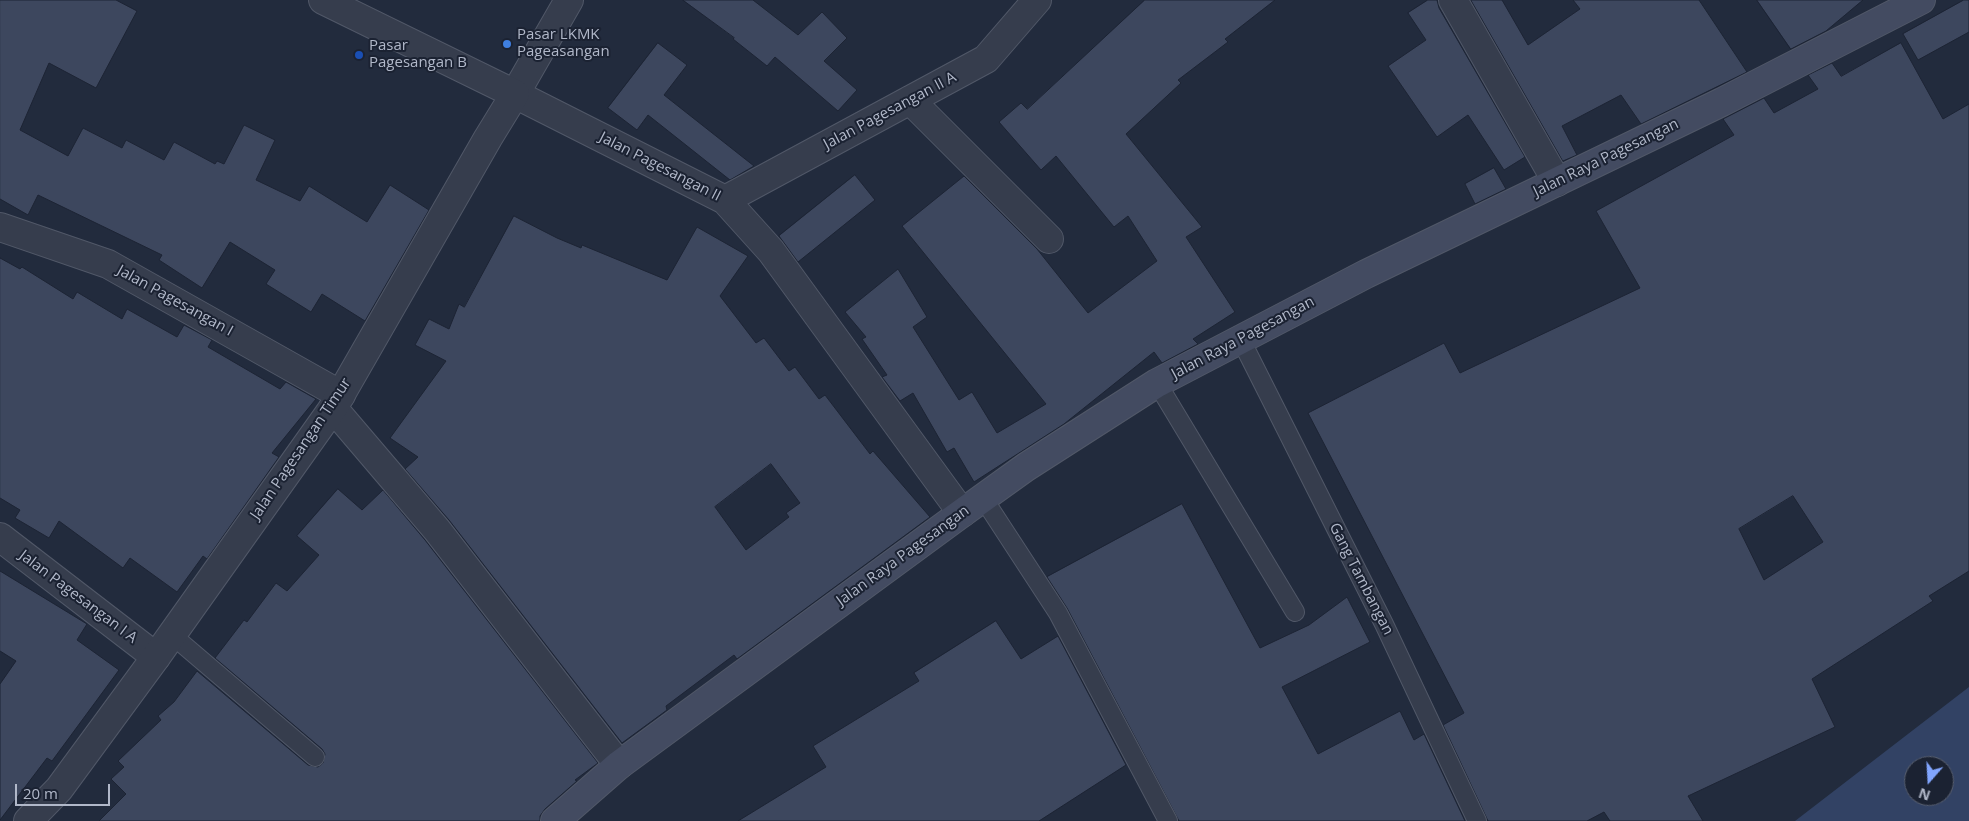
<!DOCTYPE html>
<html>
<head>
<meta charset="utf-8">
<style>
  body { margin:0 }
  #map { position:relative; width:1969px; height:821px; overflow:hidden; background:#222b3d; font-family:"Open Sans",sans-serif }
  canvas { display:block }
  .north { position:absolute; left:1904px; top:756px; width:50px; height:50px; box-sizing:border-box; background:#1b2232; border:1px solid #575e6e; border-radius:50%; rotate:199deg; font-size:14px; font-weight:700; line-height:20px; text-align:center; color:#b1b8c9 }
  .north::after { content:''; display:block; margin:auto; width:18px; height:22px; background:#81a5fe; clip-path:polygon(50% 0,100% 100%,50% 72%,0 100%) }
  .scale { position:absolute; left:15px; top:784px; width:95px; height:22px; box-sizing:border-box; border:2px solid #b1b8c9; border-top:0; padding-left:6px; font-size:15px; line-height:18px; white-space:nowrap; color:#b1b8c9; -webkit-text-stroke:4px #1b2232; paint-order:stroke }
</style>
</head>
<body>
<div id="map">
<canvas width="1969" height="821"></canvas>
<div class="north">N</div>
<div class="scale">20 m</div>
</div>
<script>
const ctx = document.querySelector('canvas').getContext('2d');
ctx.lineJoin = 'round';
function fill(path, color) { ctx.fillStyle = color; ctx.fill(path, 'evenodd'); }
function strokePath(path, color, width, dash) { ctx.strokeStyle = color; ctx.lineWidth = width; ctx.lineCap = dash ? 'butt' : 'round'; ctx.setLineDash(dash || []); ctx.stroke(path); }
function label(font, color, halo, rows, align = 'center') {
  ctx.font = font + ' "Open Sans",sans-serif'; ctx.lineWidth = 4; ctx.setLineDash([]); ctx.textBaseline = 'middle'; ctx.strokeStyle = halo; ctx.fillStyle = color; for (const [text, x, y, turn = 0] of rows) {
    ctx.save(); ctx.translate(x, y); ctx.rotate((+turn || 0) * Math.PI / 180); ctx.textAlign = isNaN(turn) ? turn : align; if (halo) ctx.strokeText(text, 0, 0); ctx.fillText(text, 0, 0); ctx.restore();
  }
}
const water = new Path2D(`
  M1969,687V821H1795ZM1914,766H1944V796H1914Z`);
const building = new Path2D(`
  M0,0H116L137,11L96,88L49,63L20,130L68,156L83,128L122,148L126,140L164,160L174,142L215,164L217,161L224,164L244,125L275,140L256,180L300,201L309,186L367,222L390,185L429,210L365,321L322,294L311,312L266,284L275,270L230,242L202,288L159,260L162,255L38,195L28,215L0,199Z
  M683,0H753L798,35L822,12L847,38L824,61L857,90L838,111L775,57L767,66L733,39L734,38Z
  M1145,0H1275L1225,39L1228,42L1178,80L1181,83L1126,134L1202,227L1186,237L1235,312L1193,339L1198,344L1162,363L1154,352L1064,424L974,482L954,448L947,452L913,393L900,401L882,377L887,375L862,339L866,337L845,312L898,269L927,317L913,327L959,400L972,392L997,433L1046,404L902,226L964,176L1037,249L1088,313L1157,261L1128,216L1114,227L1056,156L1041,170L999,122L1021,103L1027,109Z
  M1428,0H1437L1439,8L1525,157L1504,170L1468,115L1437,137L1388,66L1426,40L1408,13Z
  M1471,0H1502L1528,45L1580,9L1573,0H1699L1747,72L1641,124L1621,95L1562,126L1577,155L1563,161Z
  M1757,0H1863L1826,31L1791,49Z
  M1964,0H1969V32L1918,60L1903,34Z
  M658,43L687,65L664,95L754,166L730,180L648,115L637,130L608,108Z
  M1901,43L1943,119L1969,104V571L1929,596L1933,601L1812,679L1835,727L1688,796L1703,821H1610L1604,812L1587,821H1488L1443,725L1464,713L1308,413L1444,343L1460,373L1640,288L1596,211L1734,135L1723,119L1764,98L1774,113L1818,89L1808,75L1832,63L1841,76ZM1793,496L1823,542L1764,580L1739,529Z
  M1494,168L1506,189L1475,204L1465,184Z
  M855,175L875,200L798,262L779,236Z
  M514,216L557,238L581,248L582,245L667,280L697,227L748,256L720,296L756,343L764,338L789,371L795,367L819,399L825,395L870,454L873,451L930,517L737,659L734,655L666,706L667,710L622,743L449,520L405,469L418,457L390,438L446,361L415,345L429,319L449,329L459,304L464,307ZM771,464L800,503L786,513L789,517L746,550L715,507Z
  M0,258L20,269L22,267L73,299L77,292L122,319L127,309L177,337L184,325L212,340L208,347L280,389L286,382L316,399L272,453L279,457L207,559L203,556L177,592L130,558L123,568L59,521L49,538L15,518L20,510L0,498Z
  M338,489L362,510L383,490L425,540L598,763L575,780L577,781L545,809L540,816V821H99L126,794L111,779L124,767L118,761L161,720L158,716L174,702L197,671L308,765L318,767L323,763L325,754L322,749L215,658L244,620L247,622L276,583L287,591L319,555L297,536Z
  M1182,504L1260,648L1309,625L1347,597L1370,642L1282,687L1318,754L1400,711L1414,740L1424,734L1465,821H1179L1067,608L1047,577Z
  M0,571L87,624L77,640L119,670L52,761L47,758L0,820V684L16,661L0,651Z
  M996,621L1021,659L1058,636L1126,765L1039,821H738L826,767L813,746L919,681L914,673Z`);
const service = new Path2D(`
  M1240,338L1384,624L1477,821
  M1157,383L1295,612
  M983,498L1058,613L1168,821
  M172,635L315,757`);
const minor = new Path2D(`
  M569,0L515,94L725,200L771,251L962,513
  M1453,0L1557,182
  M910,100L1049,239
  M725,200L986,59L1037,0
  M0,227L108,264L341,395
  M333,408L437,530L619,765
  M0,537L156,657`);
const tertiary = new Path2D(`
  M28,821L59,789L156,657L333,408L488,138L515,94L323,0`);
const secondary = new Path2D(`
  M555,821L619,765L962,513L1026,467L1157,383L1366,274L1722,102L1921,0`);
const markers = [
  [507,44,5,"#3f7fe0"],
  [359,55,5,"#1a4fb4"]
];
const poiNames = [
  ["Pasar LKMK",517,35],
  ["Pageasangan",517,52],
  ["Pasar",369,46],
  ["Pagesangan B",369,63]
];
const streetNames = [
  ["Jalan Pagesangan II A",890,111,-28],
  ["Jalan Raya Pagesangan",1606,158,-26],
  ["Jalan Pagesangan II",660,167,27],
  ["Jalan Pagesangan I",175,301,29],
  ["Jalan Raya Pagesangan",1243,338,-28],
  ["Jalan Pagesangan Timur",301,449,-56],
  ["Jalan Raya Pagesangan",903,556,-36],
  ["Gang Tambangan",1361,579,63],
  ["Jalan Pagesangan I A",78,597,37]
];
fill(water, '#324264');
fill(building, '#3d475e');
strokePath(building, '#1d2434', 1);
strokePath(service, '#515868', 20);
strokePath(minor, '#515868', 30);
strokePath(tertiary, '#515868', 30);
strokePath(secondary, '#515868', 30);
strokePath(service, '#363d4d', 18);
strokePath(minor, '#363d4d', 28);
strokePath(tertiary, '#363d4d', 28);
strokePath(secondary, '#434b61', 28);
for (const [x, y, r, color] of markers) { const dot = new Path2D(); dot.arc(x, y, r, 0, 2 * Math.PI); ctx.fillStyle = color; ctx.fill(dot); strokePath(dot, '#1b2232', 2); }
label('15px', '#b1b8c9', '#1b2232', poiNames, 'left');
label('15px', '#b1b8c9', '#1b2232', streetNames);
</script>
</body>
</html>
